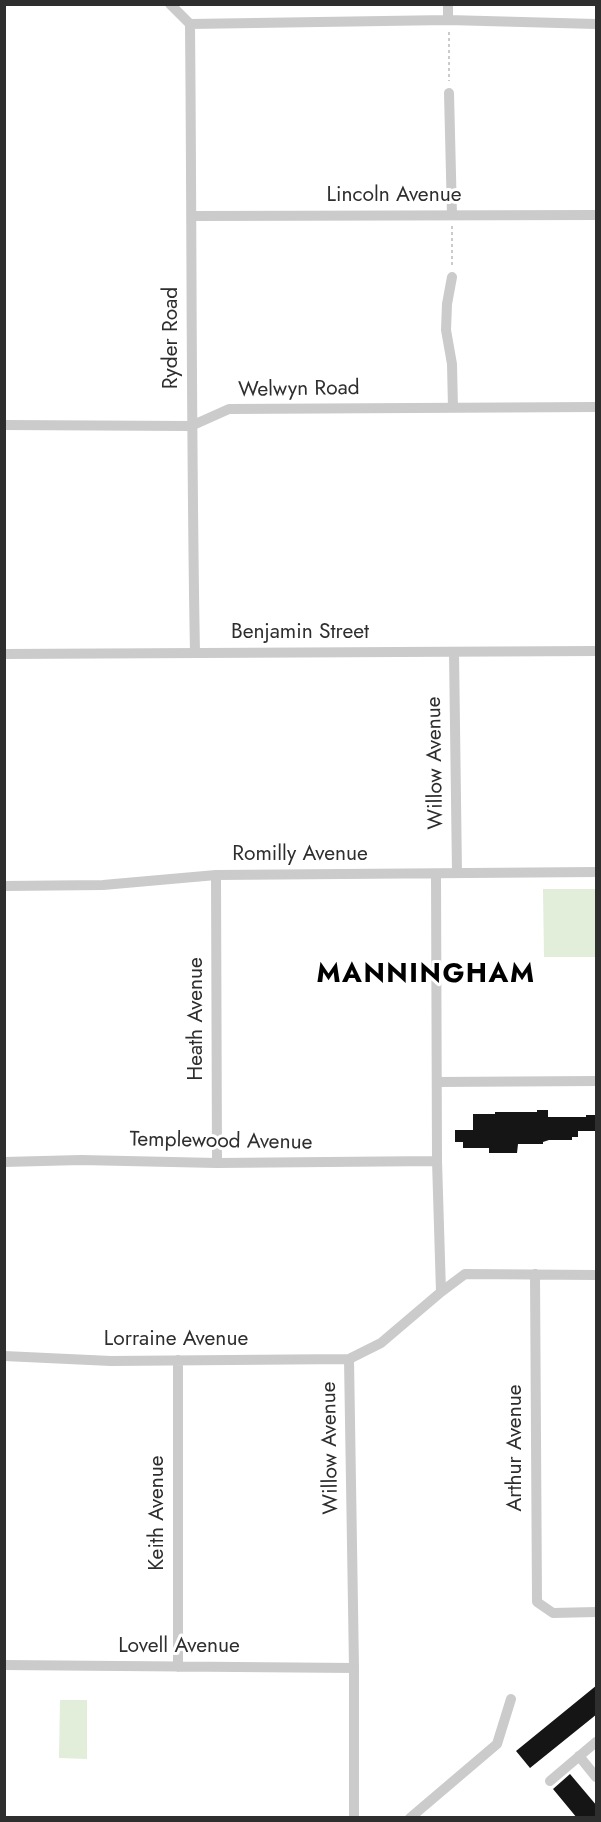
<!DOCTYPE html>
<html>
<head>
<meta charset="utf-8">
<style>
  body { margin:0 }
  #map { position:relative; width:601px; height:1822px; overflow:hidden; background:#fff; font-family:Jost,sans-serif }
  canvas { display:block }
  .frame { position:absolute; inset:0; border:6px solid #2e2e2e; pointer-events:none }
</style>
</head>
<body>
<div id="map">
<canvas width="601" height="1822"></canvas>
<div class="frame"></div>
</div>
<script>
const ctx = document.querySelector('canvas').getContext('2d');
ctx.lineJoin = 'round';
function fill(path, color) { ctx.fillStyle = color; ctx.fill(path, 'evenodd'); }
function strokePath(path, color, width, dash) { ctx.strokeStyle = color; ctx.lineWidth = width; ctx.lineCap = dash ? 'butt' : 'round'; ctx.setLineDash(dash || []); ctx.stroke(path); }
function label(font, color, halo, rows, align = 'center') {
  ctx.font = font + ' Jost,sans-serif'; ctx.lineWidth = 6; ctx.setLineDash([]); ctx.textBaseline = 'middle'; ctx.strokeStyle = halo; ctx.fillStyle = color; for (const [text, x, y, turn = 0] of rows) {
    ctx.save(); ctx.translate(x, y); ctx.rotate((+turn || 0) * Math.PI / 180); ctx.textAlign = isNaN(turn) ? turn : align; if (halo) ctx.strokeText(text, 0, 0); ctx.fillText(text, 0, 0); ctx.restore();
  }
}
const green = new Path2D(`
  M543,889H596V957H544Z
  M60,1700H87V1759L59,1758Z`);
const building = new Path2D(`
  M537,1110H548V1117H586V1115H597V1131H578V1137H572V1140H549L543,1142V1144H518L517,1153H489V1148H463V1142H455V1130H473V1114H495V1112H537Z
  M597,1685V1714L530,1768L516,1751Z
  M570,1774L597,1806V1818H577L553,1789Z`);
const path = new Path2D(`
  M449,32V81
  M452,226V266`);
const minor = new Path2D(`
  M170,4L190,24L448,20L596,24
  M448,20V4
  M190,24C192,234 191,443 195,653
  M449,93L452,215
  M192,216L596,215
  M452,277L447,304L446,330L452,364L453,408
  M4,425L191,426L229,409L596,407
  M454,652L457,873
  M4,654L596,651
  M216,875L217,1163
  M4,886L103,885L216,875L596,872
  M437,1082L596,1081
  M4,1162L81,1160L217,1163L437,1161
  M535,1274L537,1602L553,1613L596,1612
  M441,1292L465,1274L596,1275
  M4,1356L111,1361L349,1359
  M4,1665L354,1668
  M178,1667V1360
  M579,1756L596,1777
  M550,1781L596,1742
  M354,1818V1668L349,1359L381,1343L441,1292L437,1161L436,874
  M410,1818L497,1744L511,1699`);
const streetNames = [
  ["Lincoln Avenue",394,196],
  ["Ryder Road",172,338,-90],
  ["Welwyn Road",299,390,-1],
  ["Benjamin Street",300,633],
  ["Willow Avenue",436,763,-91],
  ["Romilly Avenue",300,855],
  ["Heath Avenue",197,1019,-90],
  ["Templewood Avenue",221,1142,1],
  ["Lorraine Avenue",176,1340],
  ["Willow Avenue",331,1448,-91],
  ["Arthur Avenue",516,1448,-90],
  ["Keith Avenue",158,1513,-90],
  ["Lovell Avenue",179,1647]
];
const districtNames = [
  ["MANNINGHAM",426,975]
];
fill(green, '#e2edda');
fill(building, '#151515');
strokePath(path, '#cbcbcb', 2, [3, 3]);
strokePath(minor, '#cbcbcb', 10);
label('21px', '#2e2e2e', '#fff', streetNames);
ctx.letterSpacing = '1.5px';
label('bold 27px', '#000', '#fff', districtNames);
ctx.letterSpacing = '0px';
</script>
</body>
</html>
